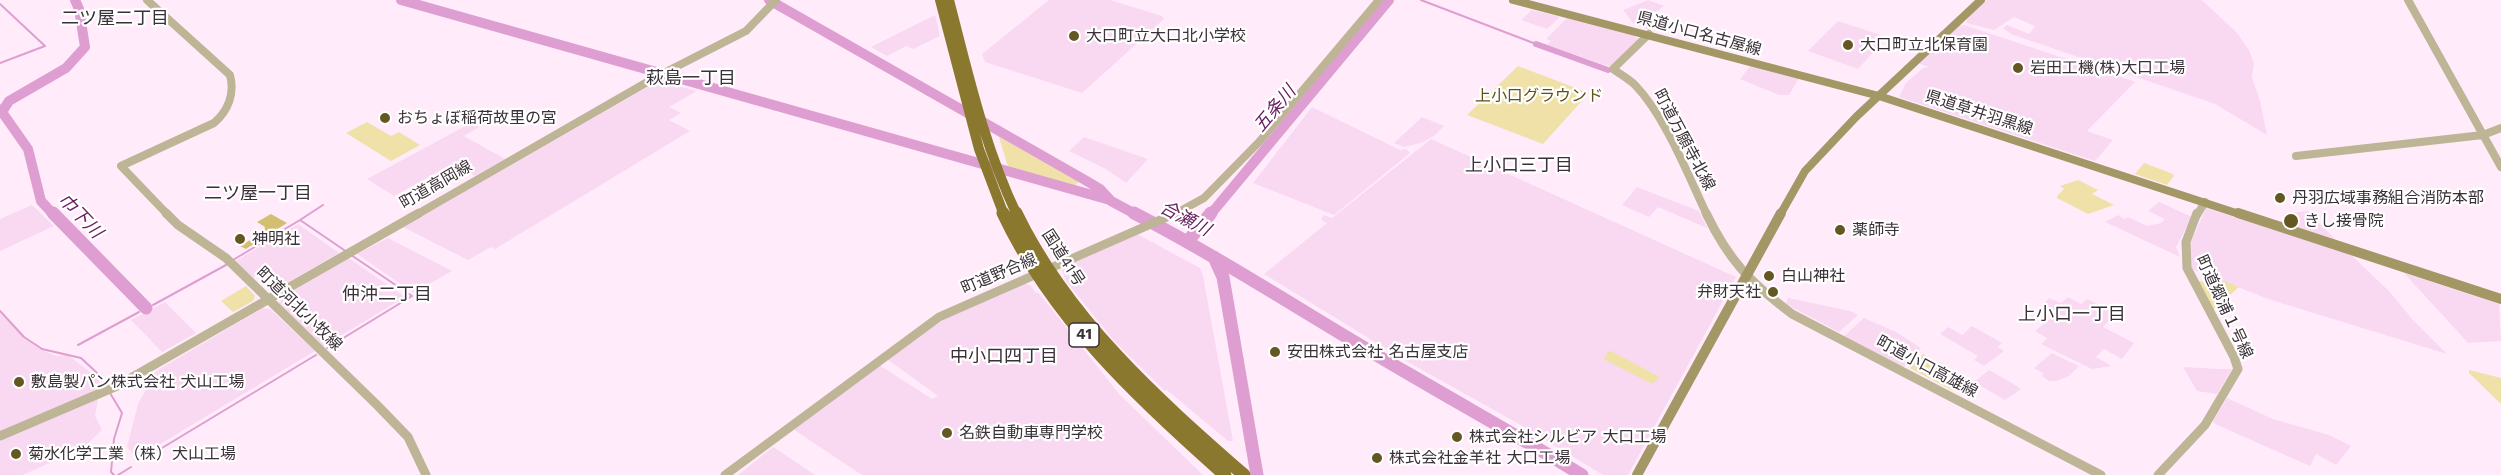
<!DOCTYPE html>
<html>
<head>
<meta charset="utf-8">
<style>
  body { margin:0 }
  canvas { display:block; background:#ffebfa }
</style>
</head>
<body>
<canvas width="2501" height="475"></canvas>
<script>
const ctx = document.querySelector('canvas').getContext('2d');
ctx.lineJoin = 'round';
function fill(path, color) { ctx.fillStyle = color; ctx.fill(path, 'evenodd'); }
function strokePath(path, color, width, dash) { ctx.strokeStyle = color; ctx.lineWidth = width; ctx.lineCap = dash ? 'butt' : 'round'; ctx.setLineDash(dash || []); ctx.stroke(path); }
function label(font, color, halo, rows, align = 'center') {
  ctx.font = font + ' "Work Sans","Noto Sans JP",sans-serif'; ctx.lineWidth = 4.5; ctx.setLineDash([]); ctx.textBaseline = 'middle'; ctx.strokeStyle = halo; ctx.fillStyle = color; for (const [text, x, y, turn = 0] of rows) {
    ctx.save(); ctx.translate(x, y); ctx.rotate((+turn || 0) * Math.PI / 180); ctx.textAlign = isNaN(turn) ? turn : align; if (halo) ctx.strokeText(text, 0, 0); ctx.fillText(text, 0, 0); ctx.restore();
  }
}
const built = new Path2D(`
  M1049,0H1110L1162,16L1164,19L1082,93L985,62L982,54Z
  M1648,0L1664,6L1650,17L1660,20L1649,30L1634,24L1623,10Z
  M1987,0H2202L2237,33L2249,50L2254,63L2252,77L2260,101L2267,135L2215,104L2011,34L2003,28L2007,25L2029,34L2035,26L2014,17L1994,30L1966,23L1968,17Z
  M1532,10L1560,17L1547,29L1521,20Z
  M935,15L940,36L913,49L906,46L887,56L871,47Z
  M1567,18L1632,35L1639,39L1612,66H1608L1547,45L1551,41L1546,39Z
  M1838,21L1887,37L1858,69L1808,51Z
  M1964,25L2133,81L2135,82L2087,131L2113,140L2095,161L1899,97L1906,83L1923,68L1929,67L1918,63L1959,26Z
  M1751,65L1799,78L1789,95H1779L1740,79Z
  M658,81L697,91L669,107L681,113L669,120L690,131L495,249L491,247L468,260L403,227Z
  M1312,107L1400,150L1406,149L1410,153L1334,215L1253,183Z
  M484,116L491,120L464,136L505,159L475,176L454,163L394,196L367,179Z
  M1422,117L1444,126L1434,136L1421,143L1404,147L1394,143Z
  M1084,137L1148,159L1126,183L1106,169L1069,151Z
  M1431,139L1736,277L1628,475H1603L1519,424L1406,361L1264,274L1327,223L1321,220L1324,215L1332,218Z
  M1637,187L1699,211L1707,228L1658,207L1649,217L1622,205Z
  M2159,202L2192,217L2176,247L2180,257L2105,222L2118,215L2124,219L2128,217L2147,226L2161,223L2165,219L2148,211Z
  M32,205L54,226L0,251V219Z
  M2206,208L2351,255L2389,291L2413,320L2447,354L2268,299L2192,269L2187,251Z
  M2308,211L2318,222L2335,239L2283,223L2290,213Z
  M298,224L339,253L278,288L268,269L251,279L234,262Z
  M1137,234L1200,268L1203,276L1233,441H1228L1167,390L1165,391L1115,342L1066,281L1062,271L1065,265Z
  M388,238L421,255L452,271L414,293L357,254Z
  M349,258L405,297L322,347L278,305L284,296Z
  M2404,273L2499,304L2501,341L2468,343Z
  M1021,283L1030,285L1036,293L1038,292L1120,395L1203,475H862L793,429L879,365L932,399L938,396L887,359L947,317Z
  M2068,297L2081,304L2087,299L2116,313L2103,327L2134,343L2122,359L2104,349L2096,357L2112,366L2092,369L2041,344L2047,338L2035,331L2057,313L2043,305L2049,298L2061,303Z
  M1788,298L1850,311L1858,315L1839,332L1786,304Z
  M165,302L196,333L162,352L131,320Z
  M263,308L270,309L315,351L137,458L127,447L138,404L156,371Z
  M0,314L36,347L56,356L68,355L94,375L101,383L95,416L102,430L83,448L23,475H0Z
  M1864,318L1896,332L1921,348L1903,368L1843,337Z
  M1972,326L2002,343L1998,347L2004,351L1984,366L1974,360L1978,356L1940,334L1948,327L1962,335Z
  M2052,353L2068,361L2079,366L2069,376L2057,381H2049L2042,376L2044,374L2034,368Z
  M2183,367L2220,369H2232L2217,394L2197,391Z
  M1989,370L2009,381L2021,389L2005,400L1974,382Z
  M2227,398L2273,419L2329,435L2351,446L2336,465L2316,454L2310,466L2215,424L2213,421Z
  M773,447L775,448L815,475H738Z`);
const green = new Path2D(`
  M1518,66L1589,93L1543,144L1467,115Z
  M367,122L391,136L399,132L420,145L391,161L346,133Z
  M999,137L1079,182L1075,185L1008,167Z
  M2144,163L2173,174L2174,176L2167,185L2135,174Z
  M2078,180L2098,190L2092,194L2114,205L2088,214L2057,198V196L2064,189L2060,186Z
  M2206,274L2239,287L2213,310L2198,281L2208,282Z
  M246,286L255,296L253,301L233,312L221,301Z
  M1609,351H1611L1660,377L1652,384L1603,359Z
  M1923,354L1962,379L1953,391L1910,368Z
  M2469,370L2501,378V404L2469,373Z`);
const forest = new Path2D(`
  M271,214L287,223L246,249L240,246L264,232L265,227L257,222Z`);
const stream = new Path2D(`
  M1421,0L1536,44
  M0,4L45,46L0,63
  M0,106L9,101
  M323,205L300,220L347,252
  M233,260L300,220
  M153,305L226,265
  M146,308L149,307
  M0,311L24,337L42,349L81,358L96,372L107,388
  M78,345L139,312
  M327,348L412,296L351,255
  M110,393L122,413L114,439L111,472L114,475
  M147,457L316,355
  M118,475L131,467`);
const canal = new Path2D(`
  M1536,44L1608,70`);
const riverFar1 = new Path2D(`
  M401,0L1110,200
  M769,0L1085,180L1100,189L1111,201L1137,215
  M54,215L41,201L28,149L2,112L9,101L66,68L85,47L79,9L75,0
  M1210,215L1389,0`);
const river = new Path2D(`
  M53,213L146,308
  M1134,213C1228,262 1317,321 1409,374C1467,408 1525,440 1582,475
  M1188,241L1211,213
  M1214,257L1223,277L1257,475`);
const tertiaryFar1 = new Path2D(`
  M147,0L230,75C235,94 228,111 214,123L121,166L168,215
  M2408,0L2501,167
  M1649,34L1613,69C1620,74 1629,79 1635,85C1665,116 1688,175 1707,215
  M2296,156L2483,135L2501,128
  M416,215L656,77L746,31L776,0
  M1173,215L1204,198L1259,142L1379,0
  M2197,215L2205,202`);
const tertiary = new Path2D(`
  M166,213L178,225L226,258L377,405L408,437L426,475
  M1706,213C1729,261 1750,282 1792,314L2101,475
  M0,436L117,386L419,213
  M725,475L939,317L1176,213
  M2158,475L2205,425L2238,369L2234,357L2187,268L2186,242L2197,213`);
const secondaryFar1 = new Path2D(`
  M1513,0L1879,96L2242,215
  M1780,215L1805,171L1856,117L1981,0`);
const secondary = new Path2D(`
  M2238,213L2501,299
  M1637,475L1781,213`);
const trunkFar1 = new Path2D(`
  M940,0L979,149L1004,215
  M949,0C968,73 984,146 1017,215`);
const trunk = new Path2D(`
  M1003,213C1053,319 1139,399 1225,475
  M1016,213C1067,319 1157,399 1244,475`);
const markers = [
  [1074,36,6,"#645724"],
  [1848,45,6,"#645724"],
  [2018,68,6,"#645724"],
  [385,118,6,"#645724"],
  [2280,198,6,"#645724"],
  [2291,221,8,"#645724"],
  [1840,230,6,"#645724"],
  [240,239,6,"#645724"],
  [1769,276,6,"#645724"],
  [1773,292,6,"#645724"],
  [1275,352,6,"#645724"],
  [19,382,6,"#645724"],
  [947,433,6,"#645724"],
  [1457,437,6,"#645724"],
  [16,454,6,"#645724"],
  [1377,458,6,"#645724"]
];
const shields = [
  [1084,335,30]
];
const shieldNames = [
  ["41",1084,335]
];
const streetNames = [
  ["県道小口名古屋線",1699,34,15],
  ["県道草井羽黒線",1979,113,18],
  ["町道万願寺北線",1684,140,62],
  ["町道高岡線",436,185,-30],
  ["国道41号",1063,258,57],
  ["町道野合線",999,274,-23],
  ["町道郷浦１号線",2224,307,65],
  ["町道河北小牧線",299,309,44],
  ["町道小口高雄線",1927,367,28]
];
const poiNames = [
  ["大口町立大口北小学校",1086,36],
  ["大口町立北保育園",1860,45],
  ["岩田工機(株)大口工場",2030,68],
  ["おちょぼ稲荷故里の宮",397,118],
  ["丹羽広域事務組合消防本部",2292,198],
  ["きし接骨院",2304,221],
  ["薬師寺",1852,230],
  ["神明社",252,239],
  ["白山神社",1781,276],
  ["弁財天社",1761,292,"right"],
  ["安田株式会社 名古屋支店",1287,352],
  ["敷島製パン株式会社 犬山工場",31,382],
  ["名鉄自動車専門学校",959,433],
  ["株式会社シルビア 大口工場",1469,437],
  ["菊水化学工業（株）犬山工場",28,454],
  ["株式会社金羊社 大口工場",1389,458]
];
const parkNames = [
  ["上小口グラウンド",1539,96]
];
const neighbourhoodNames = [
  ["二ツ屋二丁目",115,19],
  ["萩島一丁目",691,79],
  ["上小口三丁目",1519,166],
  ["二ツ屋一丁目",258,194],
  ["仲沖二丁目",387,295],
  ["上小口一丁目",2072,315],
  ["中小口四丁目",1004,357]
];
const waterNames = [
  ["五条川",1275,109,-50],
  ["巾下川",80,216,46],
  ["合瀬川",1185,219,28]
];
fill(built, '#f9d9f2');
fill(green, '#efe1a8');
fill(forest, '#d3bf71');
strokePath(stream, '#de9ed1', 2);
strokePath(canal, '#de9ed1', 6);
strokePath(riverFar1, '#de9ed1', 10);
strokePath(river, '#de9ed1', 13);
strokePath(tertiaryFar1, '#bdb595', 8);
strokePath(tertiary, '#bdb595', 9);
strokePath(secondaryFar1, '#a49766', 8);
strokePath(secondary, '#a49766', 10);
strokePath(trunkFar1, '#8a782e', 10);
strokePath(trunk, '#8a782e', 13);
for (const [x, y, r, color] of markers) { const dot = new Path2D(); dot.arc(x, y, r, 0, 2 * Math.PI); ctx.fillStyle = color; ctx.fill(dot); strokePath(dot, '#fff', 2); }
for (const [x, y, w] of shields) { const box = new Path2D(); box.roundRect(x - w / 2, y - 12, w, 24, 4.5); ctx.fillStyle = '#fff'; ctx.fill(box); strokePath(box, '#3a3037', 1.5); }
label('bold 15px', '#3a3037', null, shieldNames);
label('16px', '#3a3037', '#fff', streetNames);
label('16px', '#3a3037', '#fff', poiNames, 'left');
label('16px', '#605217', '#fff', parkNames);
label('18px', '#3a3037', '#fff', neighbourhoodNames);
label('italic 18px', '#671d5d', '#fff', waterNames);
</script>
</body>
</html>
